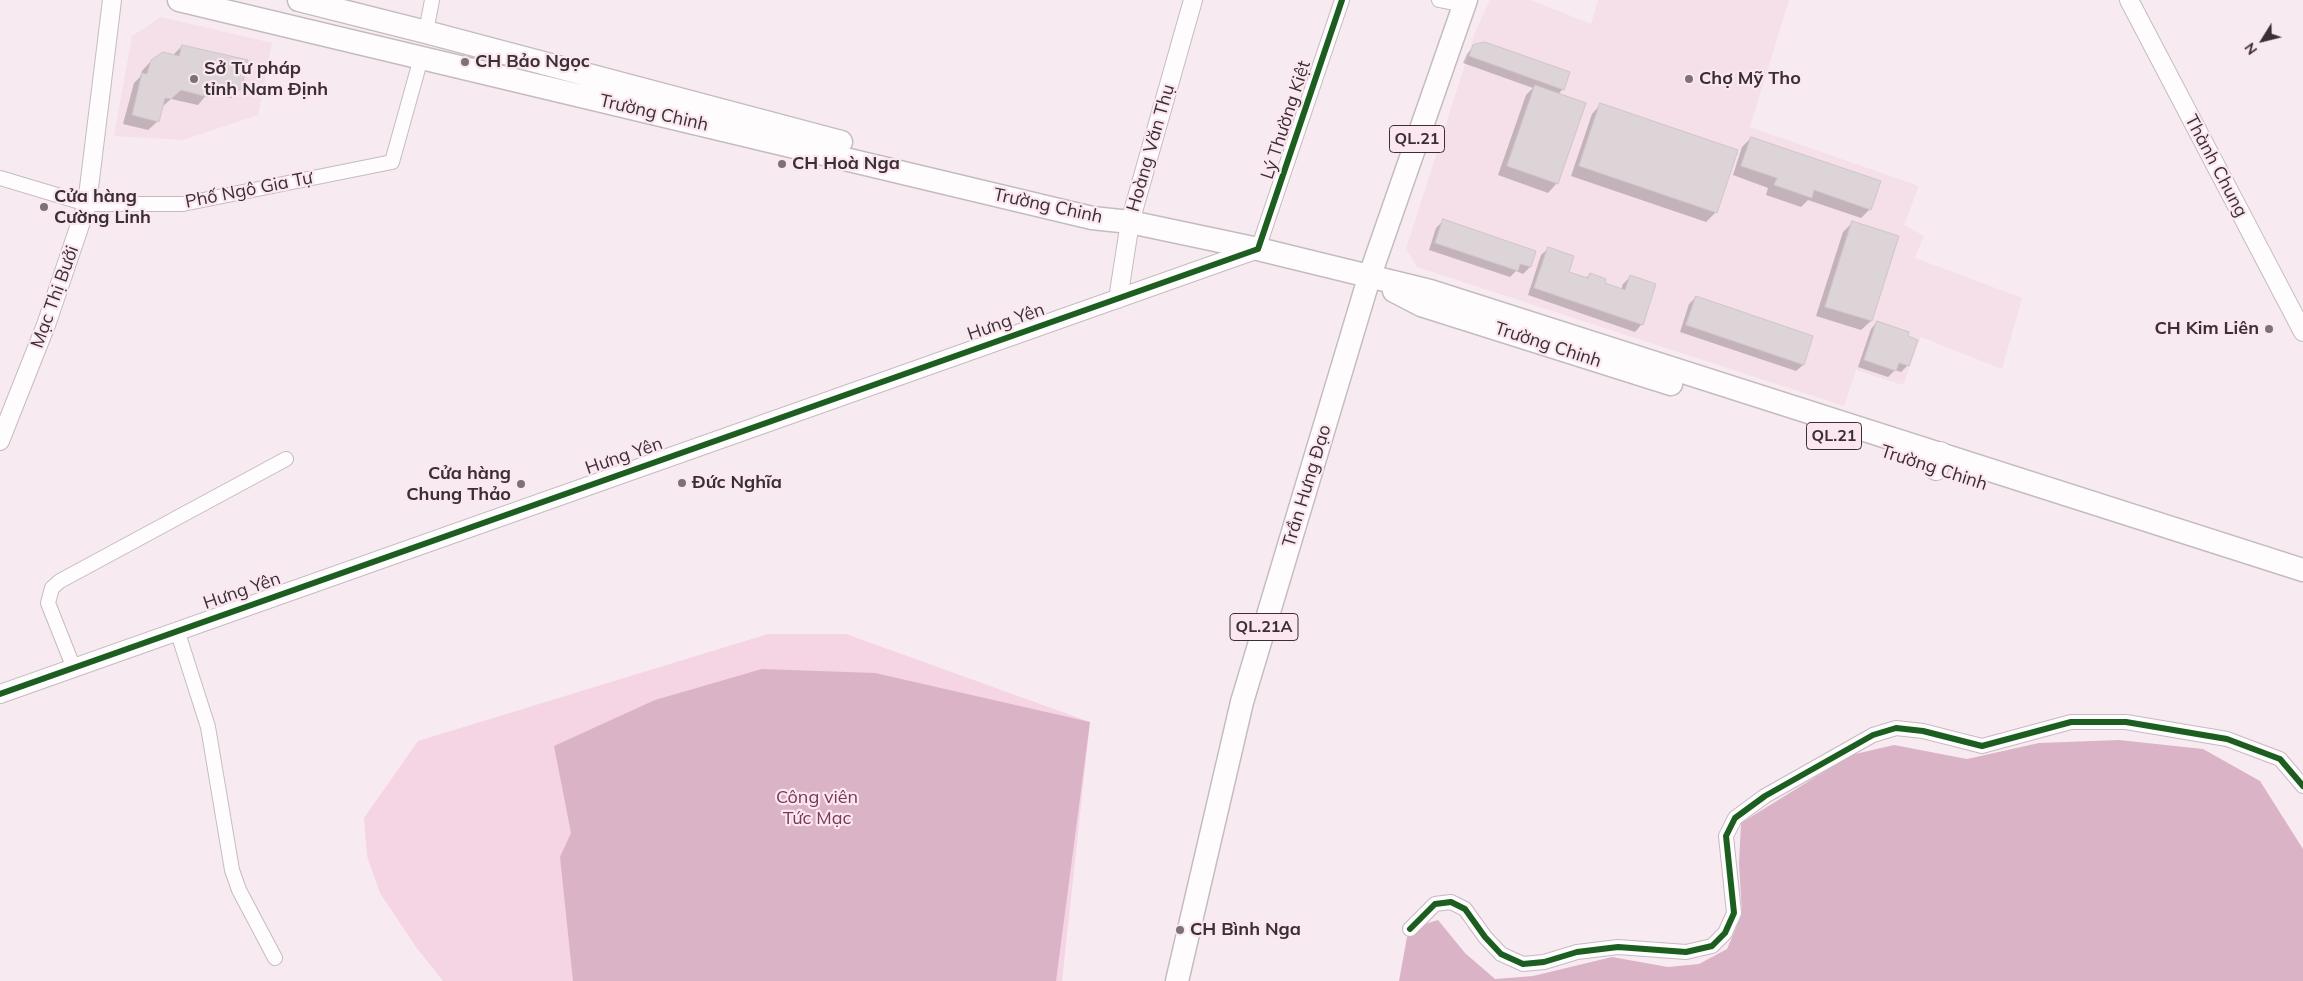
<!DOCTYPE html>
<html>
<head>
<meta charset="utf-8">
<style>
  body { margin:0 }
  #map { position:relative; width:2303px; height:981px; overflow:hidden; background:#f7ebf1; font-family:Mulish,sans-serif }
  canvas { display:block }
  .north { position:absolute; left:2238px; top:15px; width:50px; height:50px; -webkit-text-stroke:4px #fce6f0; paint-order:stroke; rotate:234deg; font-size:14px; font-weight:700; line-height:20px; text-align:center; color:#383034 }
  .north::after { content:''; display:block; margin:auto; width:18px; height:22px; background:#383034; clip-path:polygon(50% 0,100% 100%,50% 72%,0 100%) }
</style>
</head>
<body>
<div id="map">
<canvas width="2303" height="981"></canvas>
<div class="north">N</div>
</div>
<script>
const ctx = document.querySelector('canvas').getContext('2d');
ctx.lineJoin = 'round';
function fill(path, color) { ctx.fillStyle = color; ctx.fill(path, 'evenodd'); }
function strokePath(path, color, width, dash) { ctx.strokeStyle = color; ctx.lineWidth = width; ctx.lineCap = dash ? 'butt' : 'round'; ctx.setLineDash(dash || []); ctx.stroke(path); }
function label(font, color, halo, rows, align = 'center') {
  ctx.font = font + ' Mulish,sans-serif'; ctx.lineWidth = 4.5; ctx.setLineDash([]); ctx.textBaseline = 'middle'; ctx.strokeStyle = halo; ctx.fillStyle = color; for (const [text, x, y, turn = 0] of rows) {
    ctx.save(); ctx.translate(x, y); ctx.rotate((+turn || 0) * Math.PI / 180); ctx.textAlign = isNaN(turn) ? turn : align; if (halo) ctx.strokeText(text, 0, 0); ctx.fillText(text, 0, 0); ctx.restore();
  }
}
const built = new Path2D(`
  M1490,0H1531L1591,24L1598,0H1789L1750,127L1919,186L1904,225L1924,236L1915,258L2022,298L2002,369L1921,337L1903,385L1856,370L1844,406L1417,267L1406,249L1476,30Z
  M161,17L272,43L258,115L183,140L114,136L132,36Z`);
const green = new Path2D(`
  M768,634H846L1090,722L1062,981H443L416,947L380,893L367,856L364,818L418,741Z`);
const water = new Path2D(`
  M762,669L875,673L1090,722L1056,981H573L560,857L571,833L554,746L655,700Z
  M2119,740L2203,749L2260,781L2303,849V981H1399L1407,937L1428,923L1438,920L1465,953L1495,979L1533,976L1612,957L1668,967L1699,964L1727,949L1742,914L1739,863L1741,823L1851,755L1894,745L1967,759L2039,743Z`);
const shadow = new Path2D(`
  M182,46L240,89L231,98L208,93L198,105L171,99L161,108L158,121L148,130L123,124L134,83L140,77L142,71L151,61L172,56Z
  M1474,46L1563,89L1558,94L1557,183L1548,193L1498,175L1526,95L1533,88L1463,63L1467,54Z
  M1601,104L1716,212L1706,222L1571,176L1592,114Z
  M1751,138L1870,209L1861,218L1808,200L1801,207L1766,195L1768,188L1733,175L1742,147Z
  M1443,221L1535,252L1530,267L1523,274L1516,271L1510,277L1429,250L1436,228Z
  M1852,223L1897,237L1871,321L1861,330L1816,316L1843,232Z
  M1548,249L1567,273L1585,279L1590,274L1604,284L1621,290L1623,284L1630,277L1655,285L1641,325L1635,332L1528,295L1541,255Z
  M1696,297L1803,365L1796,371L1680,332L1689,304Z
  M1877,322L1908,365L1901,372L1895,370L1888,377L1858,367L1871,329Z`);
const building = new Path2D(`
  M1485,42L1570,72L1564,90L1469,56L1473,45Z
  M182,45L248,60L241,90L211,83L208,97L181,90L171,99L165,98L159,122L132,115L142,73L147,74L151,60L163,52L179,56Z
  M1535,85L1586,103L1558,184L1507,166Z
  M1600,103L1738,150L1717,213L1579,166Z
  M1751,137L1881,181L1871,210L1814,190L1812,198L1774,185L1777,178L1741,166Z
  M1443,219L1536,251L1531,267L1520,264L1518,271L1435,243Z
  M1852,221L1899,236L1872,321L1825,307Z
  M1548,247L1574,256L1569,272L1588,278L1590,273L1606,279L1605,283L1625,290L1630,275L1656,284L1643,325L1534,288Z
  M1696,296L1813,336L1804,365L1686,325Z
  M1877,321L1909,332L1908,336L1918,340L1909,366L1899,363L1896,371L1864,360Z`);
const minor = new Path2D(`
  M1439,0L1464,5
  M426,32L432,0
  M0,178L87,204H183L392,162L421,58
  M1258,249L1342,0
  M177,630L208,727L232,870L239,890L275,958
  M73,666L48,603L52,588L60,581L286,459
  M1410,929L1435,904L1451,902L1465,909L1485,937L1501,954L1523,964L1544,962L1577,952L1618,947L1686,952L1712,946L1725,933L1734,913L1726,836L1735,818L1765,796L1873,735L1896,728L1923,731L1982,746L2071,722H2126L2227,739L2280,759L2303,786`);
const tertiary = new Path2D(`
  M2129,0L2303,332
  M1118,299L1130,222L1193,0
  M0,441L46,325L87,204L112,0
  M0,694L1258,249`);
const primary = new Path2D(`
  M179,0L1092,218L1130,222L1258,249L1430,291L2303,570
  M299,0L426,32L841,142
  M1394,291L1421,305L1671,384
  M1177,981L1242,702L1369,278L1466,0`);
const trunk = new Path2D(`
  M1936,468L1940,454`);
const cycleway = new Path2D(`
  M0,694L1258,249L1342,0
  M1410,929L1435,904L1451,902L1465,909L1485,937L1501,954L1523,964L1544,962L1577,952L1618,947L1686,952L1712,946L1725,933L1734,913L1726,836L1735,818L1765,796L1873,735L1896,728L1923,731L1982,746L2071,722H2126L2227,739L2280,759L2303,786`);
const markers = [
  [465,62,5,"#7b7176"],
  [194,79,5,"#7b7176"],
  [1689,79,5,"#7b7176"],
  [782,164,5,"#7b7176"],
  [44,207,5,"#7b7176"],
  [2269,329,5,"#7b7176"],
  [682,483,5,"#7b7176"],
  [521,484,5,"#7b7176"],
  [1180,930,5,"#7b7176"]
];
const shields = [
  [1417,139,55],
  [1834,436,55],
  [1264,627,68]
];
const shieldNames = [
  ["QL.21",1417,139],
  ["QL.21",1834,436],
  ["QL.21A",1264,627]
];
const poiNames = [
  ["CH Bảo Ngọc",475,62],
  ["Sở Tư pháp",204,69],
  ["tỉnh Nam Định",204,90],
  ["Chợ Mỹ Tho",1699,79],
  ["CH Hoà Nga",792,164],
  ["Cửa hàng",54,197],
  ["Cường Linh",54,218],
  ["CH Kim Liên",2259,329,"right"],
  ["Cửa hàng",511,474,"right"],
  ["Chung Thảo",511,495,"right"],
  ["Đức Nghĩa",692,483],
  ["CH Bình Nga",1190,930]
];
const streetNames = [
  ["Trường Chinh",654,113,13],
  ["Lý Thường Kiệt",1286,120,-72],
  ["Hoàng Văn Thụ",1151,148,-74],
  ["Thành Chung",2216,166,62],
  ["Phố Ngô Gia Tự",249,190,-11],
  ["Trường Chinh",1048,206,12],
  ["Mạc Thị Bưởi",55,297,-70],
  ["Hưng Yên",1006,322,-19],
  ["Trường Chinh",1548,345,18],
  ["Hưng Yên",624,456,-19],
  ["Trường Chinh",1934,468,18],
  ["Trần Hưng Đạo",1307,486,-73],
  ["Hưng Yên",242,591,-19]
];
const parkNames = [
  ["Công viên",817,798],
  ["Tức Mạc",817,819]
];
fill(built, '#f5dfe9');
fill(green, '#f5d4e4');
fill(water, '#dbb3c6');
fill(shadow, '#0003');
fill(building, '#ddd4d8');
strokePath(building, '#cfc5ca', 1);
strokePath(minor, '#c4bbc0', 16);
strokePath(tertiary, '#c4bbc0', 20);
strokePath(primary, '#c4bbc0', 25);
strokePath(trunk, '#c4bbc0', 26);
strokePath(minor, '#fefcfd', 14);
strokePath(tertiary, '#fefcfd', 18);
strokePath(primary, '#fefcfd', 22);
strokePath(trunk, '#fefcfd', 24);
strokePath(cycleway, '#1b5e20', 6);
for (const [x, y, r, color] of markers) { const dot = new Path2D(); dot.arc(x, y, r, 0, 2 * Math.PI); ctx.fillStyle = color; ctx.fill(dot); strokePath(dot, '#fce6f0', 2); }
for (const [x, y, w] of shields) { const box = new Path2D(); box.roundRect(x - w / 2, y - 13.5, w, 27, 4); ctx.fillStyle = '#fce6f0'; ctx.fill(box); strokePath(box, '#383034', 1); }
label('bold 16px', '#383034', null, shieldNames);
label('bold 18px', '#383034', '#fce6f0', poiNames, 'left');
label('18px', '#383034', '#fce6f0', streetNames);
label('18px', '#783759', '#fce6f0', parkNames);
</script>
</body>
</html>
